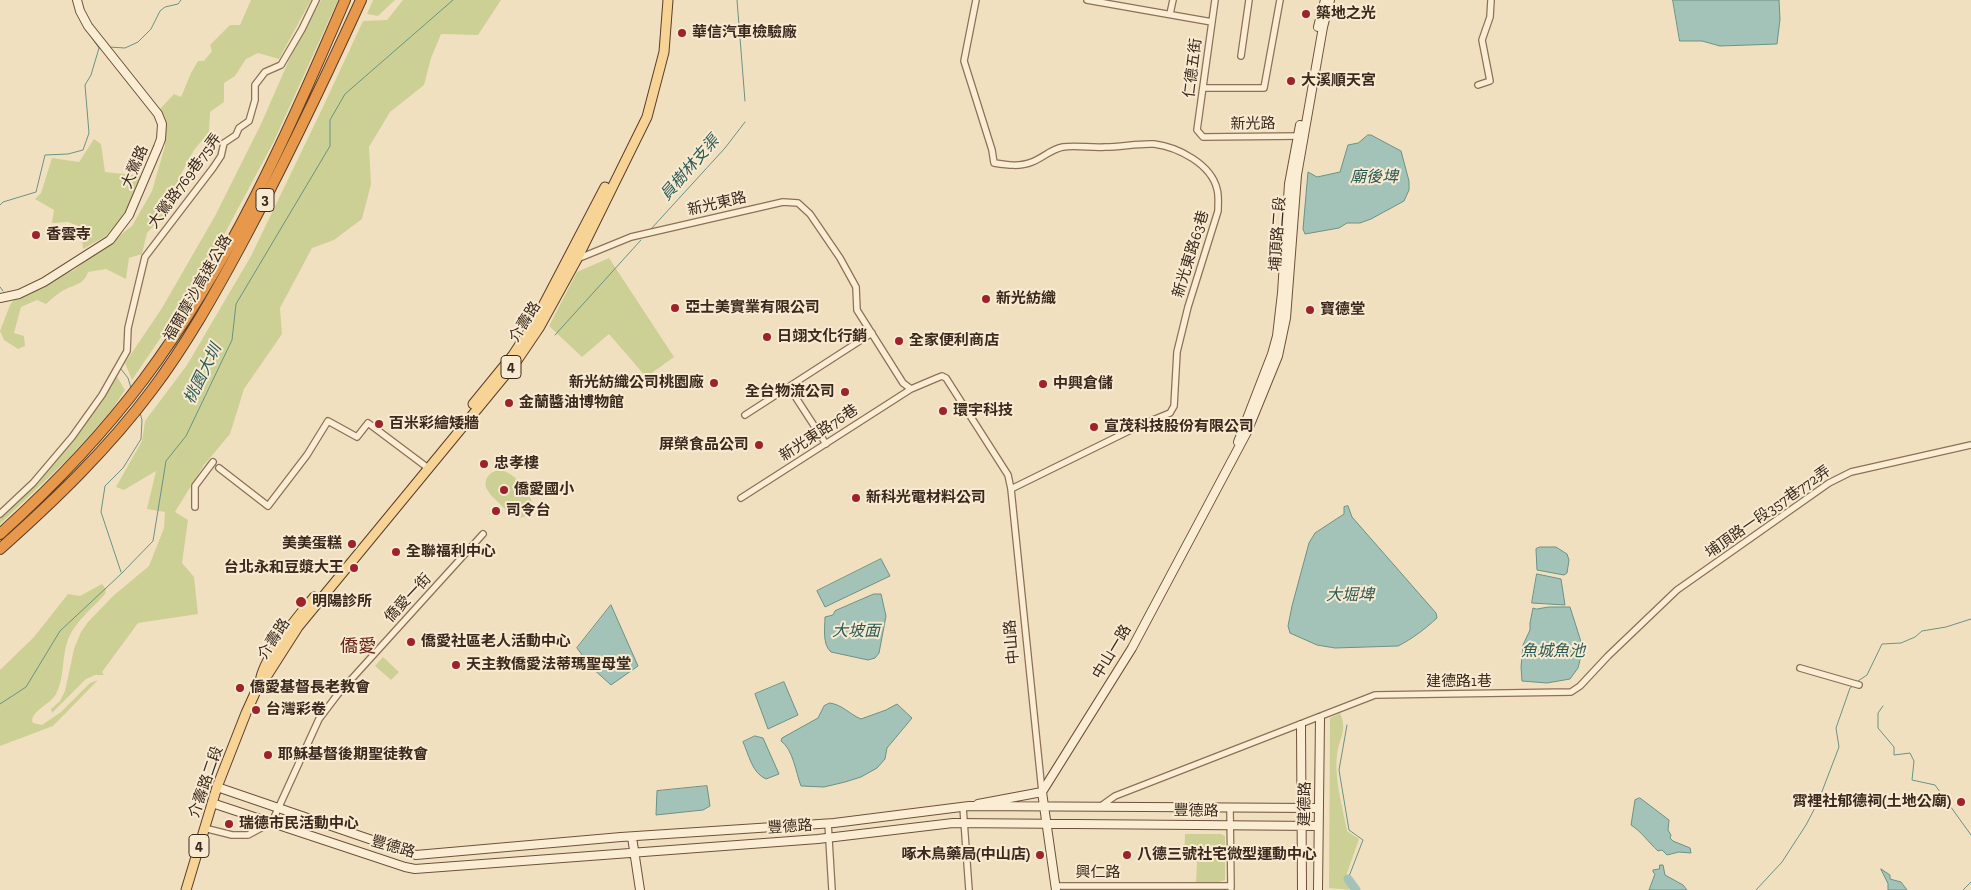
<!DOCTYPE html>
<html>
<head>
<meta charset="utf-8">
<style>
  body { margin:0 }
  canvas { display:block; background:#f1e0c0 }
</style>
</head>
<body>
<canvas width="1971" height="890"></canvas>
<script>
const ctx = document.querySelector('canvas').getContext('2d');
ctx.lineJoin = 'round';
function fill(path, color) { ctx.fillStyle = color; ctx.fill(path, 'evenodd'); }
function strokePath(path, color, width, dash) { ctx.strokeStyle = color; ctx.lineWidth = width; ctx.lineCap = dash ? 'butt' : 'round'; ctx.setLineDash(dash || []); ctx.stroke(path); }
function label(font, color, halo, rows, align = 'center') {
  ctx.font = font + ' "Zilla Slab","Noto Sans TC",serif'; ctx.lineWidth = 4; ctx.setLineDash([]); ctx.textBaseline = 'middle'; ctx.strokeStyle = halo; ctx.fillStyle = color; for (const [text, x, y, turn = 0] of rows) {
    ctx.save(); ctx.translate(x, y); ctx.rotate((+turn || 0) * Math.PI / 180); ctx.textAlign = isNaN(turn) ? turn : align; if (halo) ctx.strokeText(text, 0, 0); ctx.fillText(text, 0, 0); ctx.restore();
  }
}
const green = new Path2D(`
  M251,0H311L279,59L258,53L246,59L235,76L224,83V102L210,112L209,132L194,150L180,176L171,207L147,233L142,254L129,258L126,279L106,269L88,272C85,283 75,285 66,289C59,292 52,299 46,304L37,300L21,307L14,333L24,336L25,346L18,349L4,340L0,331L10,305L16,297L74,270L132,226L152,191L165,146V125L160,109L174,94L181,97L191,73L198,61H204L212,51L210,45L230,25H240Z
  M321,0H338L274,141L201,278L132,380L125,363L162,308L215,216L261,124L289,60Z
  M373,0H395L378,16L367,14Z
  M403,0H501L478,35L441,34L431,58L424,85L390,112L369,147L371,184L362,219L334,240L312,248L280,308L282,334L244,389L230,434L204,465L175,512L188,520L182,563L194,577L198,614L138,623L102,672L104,675H95L86,679L52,713L51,709L60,701L65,691L74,649L81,632L88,622L113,596L149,566L164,528L165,512L147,509L156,471L124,490L116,487L142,441L145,421L187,365L251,256L323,107L363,21L387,20Z
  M94,139L101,144L105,172L143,176L126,213L106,236L83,249L81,227L68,222L52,223L54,210L35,199L41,193L52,158L79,162Z
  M609,258L674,357L646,377L609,334L582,357L549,326L577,272Z
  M116,375L125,390L111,411L68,459L0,524V516L23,496L62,454Z
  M501,470C514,473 534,493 532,507C523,528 509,513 499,503C495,499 491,496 488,491C481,481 490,470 501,470Z
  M102,584L106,589L105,594C92,609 73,623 67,643C62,658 64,677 57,692C52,704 35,708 32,720L33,723L42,725L61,712L90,683L98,680L53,726L0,746V670L34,637L68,594L80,596Z
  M383,657L399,672L391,680L375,666Z
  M1340,713C1348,731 1339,738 1337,755C1334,778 1343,808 1347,831L1359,839L1345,879L1352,890L1329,888L1330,718Z
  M1185,834H1221L1225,836V880L1219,882H1196L1197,862L1184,860Z`);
const water = new Path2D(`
  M1673,0H1779L1780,19L1777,44L1720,46L1702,41H1680Z
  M1368,135H1371L1401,151L1409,181V190L1404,201L1371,219L1360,223H1347L1339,228L1305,234L1303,229L1308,172L1317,177L1340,172L1348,145L1358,143Z
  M1348,506L1352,517L1436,613L1437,618C1425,629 1412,639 1398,646L1335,648L1317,645L1290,633L1288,626L1292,606L1309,543L1315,533L1344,514V507Z
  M1540,547H1556L1567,554L1569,560L1567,573L1564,575L1537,570L1536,549Z
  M881,559L890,576L825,607L817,591Z
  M1537,574L1561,579L1565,605L1532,603Z
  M874,594H881L886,616L879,653L875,658L868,660L831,652C822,644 825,628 825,617L833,615L835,611Z
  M611,605L638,666L611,685L591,667L577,648Z
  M1549,607H1570L1583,648L1578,668L1570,679L1547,683L1522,681L1521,667L1523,645L1530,630V623L1533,608L1536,609Z
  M784,682L798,715L768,729L755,694Z
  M830,703C843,705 849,714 861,719L886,710L897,704L912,718L887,748L885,759L877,768L861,777L845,782L824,787L801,786C796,773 793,749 781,741L782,738L818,718L824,706Z
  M755,736L763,738L779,774L766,779C752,773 749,755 743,742Z
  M707,786L710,806L703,810L656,815L657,791Z
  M1640,798L1669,820L1668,830L1671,835L1670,838L1673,841L1690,848L1691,853L1679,852L1667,855L1662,850L1658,851C1648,842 1642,832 1631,825L1635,800Z
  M1660,865H1663L1665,875L1683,885L1687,890H1649L1655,874L1653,872V870L1659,869Z
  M1881,869L1890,875V879L1901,882L1907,890H1888V884Z`);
const stream = new Path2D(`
  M737,0L745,101
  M84,27L99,48
  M109,47L125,48L138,42L151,29L160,11L165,7L178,4L181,0
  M0,205L3,202L36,192L45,155L68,154L83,150L89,133L85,85L91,75L99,48H100
  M651,229L725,148L745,122
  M0,287L3,291
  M555,335L641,240
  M121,369L128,378L131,388
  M121,572L101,512L105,486L123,468L141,439L142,420L140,413
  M1858,681L1867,675L1882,644L1901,643L1915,637L1922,631L1946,627L1971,619
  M0,704L26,687L60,631L121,574L153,541L166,461L186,436L232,340L236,304L330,146V120L345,94L453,0
  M1883,706L1878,713V728L1894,747V755L1910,753L1914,761L1912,780L1935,785L1971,835
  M1347,725L1339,770L1349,830L1363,840L1348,879
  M1756,890L1782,862L1806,825L1818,802L1839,747L1836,728L1850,688L1853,686
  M1963,890L1971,882`);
const river = new Path2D(`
  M1348,879L1356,890`);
const street = new Path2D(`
  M976,0L964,61L992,150L994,163C1007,165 1020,167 1032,162C1043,158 1051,149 1063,147C1076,145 1091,148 1105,147C1121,147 1139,143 1154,144C1178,147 1211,164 1217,189C1219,196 1218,204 1218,211L1188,307L1177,352L1174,406L1170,413L1143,424L1011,489
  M1087,0L1212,22
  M1215,0L1197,130L1203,137L1301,136
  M1170,14L1173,0
  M1241,56L1249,0
  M1478,85L1490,81L1482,40L1490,17L1491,0
  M1204,88H1264L1280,0
  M577,259L631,237L783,202L798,203L810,214L840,258L856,287L857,310L903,383L911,389L937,378L942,376L946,378L1008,475L1011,489L1042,792
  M789,387L826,444
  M745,415L872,333
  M219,468L268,506L307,455L328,421L357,437L368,423L428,468
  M741,498L911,389
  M195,507V486L213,462
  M0,514L33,483L72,437L102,395L127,351L128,328L145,257L213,168L221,156L224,143L236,135L239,128L249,121L255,100V85L265,72L281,65L302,29L316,0
  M1800,668L1859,685
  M1101,806L1115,796L1375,695L1571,692L1580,686L1608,656L1677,590L1829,483L1851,472L1971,445
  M963,807L969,890
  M1230,808L1231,888
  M828,823L832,890
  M204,828L232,835H248L272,822L319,719L338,694L483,534
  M1055,886H1231`);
const secondary = new Path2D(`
  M1318,27L1325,0
  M0,298L19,294L44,282L110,240L129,215L158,147L161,139L162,124L158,114L88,26L80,11L77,0
  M1238,442L1272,354L1277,336L1282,293L1289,184L1300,125
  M1301,725L1302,890
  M217,787L416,855L621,837L834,823L969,806L1318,808
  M212,803L405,867L415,869L818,839L953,823L1318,826
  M978,804L1042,792
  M632,837L640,890
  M1056,890L1042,792L1132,648L1247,432L1278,356L1286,318L1297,175L1323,27L1330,0
  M1318,890L1320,718`);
const primary = new Path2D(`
  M473,404L513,355L534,323L605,187
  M260,682C263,657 298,617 314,597
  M186,890L217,787L246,713L260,682L268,674L298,627L516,362L539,328L577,259L647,117L664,52L668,0`);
const highway = new Path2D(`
  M0,534C52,487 102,435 144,379C230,264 289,131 345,0
  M0,549C55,500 108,449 152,390C186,345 214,295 241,245C284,165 323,83 361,0`);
const markers = [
  [1306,14,5,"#9f222b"],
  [682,33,5,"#9f222b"],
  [1291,81,5,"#9f222b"],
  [36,235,5,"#9f222b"],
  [986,299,5,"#9f222b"],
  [675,308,5,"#9f222b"],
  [1310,310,5,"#9f222b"],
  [767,337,5,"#9f222b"],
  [899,341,5,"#9f222b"],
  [714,383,5,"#9f222b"],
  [1043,384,5,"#9f222b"],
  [845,392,5,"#9f222b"],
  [509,403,5,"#9f222b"],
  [943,411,5,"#9f222b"],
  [379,424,5,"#9f222b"],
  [1094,427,5,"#9f222b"],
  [759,445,5,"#9f222b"],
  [484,464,5,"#9f222b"],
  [504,490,5,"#9f222b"],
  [856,498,5,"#9f222b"],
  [496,511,5,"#9f222b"],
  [352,544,5,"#9f222b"],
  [396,552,5,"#9f222b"],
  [354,568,5,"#9f222b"],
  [301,602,6,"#9f222b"],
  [411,642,5,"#9f222b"],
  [456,665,5,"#9f222b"],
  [240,688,5,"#9f222b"],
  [256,710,5,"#9f222b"],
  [268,755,5,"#9f222b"],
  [1961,802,5,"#9f222b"],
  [229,824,5,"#9f222b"],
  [1040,855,5,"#9f222b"],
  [1127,855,5,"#9f222b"]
];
const shields = [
  [265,200,18],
  [511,367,20],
  [199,846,20]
];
const shieldNames = [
  ["3",265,200],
  ["4",511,367],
  ["4",199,846]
];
const poiNames = [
  ["築地之光",1316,14],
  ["華信汽車檢驗廠",692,33],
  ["大溪順天宮",1301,81],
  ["香雲寺",46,235],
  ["新光紡織",996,299],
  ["亞士美實業有限公司",685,308],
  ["寶德堂",1320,310],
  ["日翊文化行銷",777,337],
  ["全家便利商店",909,341],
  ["新光紡織公司桃園廠",704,383,"right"],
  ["中興倉儲",1053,384],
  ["全台物流公司",835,392,"right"],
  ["金蘭醬油博物館",519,403],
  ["環宇科技",953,411],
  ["百米彩繪矮牆",389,424],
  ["宣茂科技股份有限公司",1104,427],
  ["屏榮食品公司",749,445,"right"],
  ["忠孝樓",494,464],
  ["僑愛國小",514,490],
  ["新科光電材料公司",866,498],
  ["司令台",506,511],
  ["美美蛋糕",342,544,"right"],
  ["全聯福利中心",406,552],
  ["台北永和豆漿大王",344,568,"right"],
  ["明陽診所",312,602],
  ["僑愛社區老人活動中心",421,642],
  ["天主教僑愛法蒂瑪聖母堂",466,665],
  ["僑愛基督長老教會",250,688],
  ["台灣彩卷",266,710],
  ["耶穌基督後期聖徒教會",278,755],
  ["霄裡社郁德祠(土地公廟)",1951,802,"right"],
  ["瑞德市民活動中心",239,824],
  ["啄木鳥藥局(中山店)",1030,855,"right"],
  ["八德三號社宅微型運動中心",1137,855]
];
const streetNames = [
  ["仁德五街",1193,68,-83],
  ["新光路",1253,124,-1],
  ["大鶯路",135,167,-67],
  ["大鶯路769巷75弄",185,181,-54],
  ["新光東路",717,204,-13],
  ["埔頂路二段",1278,234,-86],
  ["新光東路63巷",1191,254,-73],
  ["福爾摩沙高速公路",198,288,-60],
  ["介壽路",525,322,-58],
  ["新光東路76巷",819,433,-33],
  ["埔頂路一段357巷772弄",1768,512,-35],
  ["僑愛一街",408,598,-47],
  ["介壽路",274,639,-57],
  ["中山路",1012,642,-95],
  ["中山一路",1112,652,-59],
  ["建德路1巷",1459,682],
  ["介壽路二段",206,782,-71],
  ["建德路",1305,804,-89],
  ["豐德路",1196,811,1],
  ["豐德路",790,827,-4],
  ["豐德路",393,847,16],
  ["興仁路",1098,873]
];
const waterNames = [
  ["員樹林支渠",690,168,-49],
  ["廟後埤",1374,177],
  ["桃園大圳",203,374,-64],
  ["大堀埤",1350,595],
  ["大坡面",856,631],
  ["魚城魚池",1553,651]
];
const quarterNames = [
  ["僑愛",358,647]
];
fill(green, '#cdd094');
fill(water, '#a4c3b8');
strokePath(water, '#6a9285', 1);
strokePath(stream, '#6a9285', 1);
strokePath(river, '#a4c3b8', 9);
strokePath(street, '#8c7057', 8);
strokePath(secondary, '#6e513a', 10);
strokePath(primary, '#593e2b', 11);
strokePath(highway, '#593e2b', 12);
strokePath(street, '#fbedd4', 5.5);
strokePath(secondary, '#fbedd4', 8);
strokePath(primary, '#f7d395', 9);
strokePath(highway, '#e7984b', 10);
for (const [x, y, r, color] of markers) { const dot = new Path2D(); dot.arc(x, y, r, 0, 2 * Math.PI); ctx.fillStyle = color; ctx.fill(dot); strokePath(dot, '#f8ead1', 2); }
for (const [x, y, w] of shields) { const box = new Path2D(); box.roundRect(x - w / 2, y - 11.5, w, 23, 4); ctx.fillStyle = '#f8ead1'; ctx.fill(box); strokePath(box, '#3a291c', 1); }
label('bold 14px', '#3a291c', null, shieldNames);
label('bold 15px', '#3a291c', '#f8ead1', poiNames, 'left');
label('15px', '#3a291c', '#f8ead1', streetNames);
label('italic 16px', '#2a5b55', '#f8ead1', waterNames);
label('18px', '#6a2418', '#f8ead1', quarterNames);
</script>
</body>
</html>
